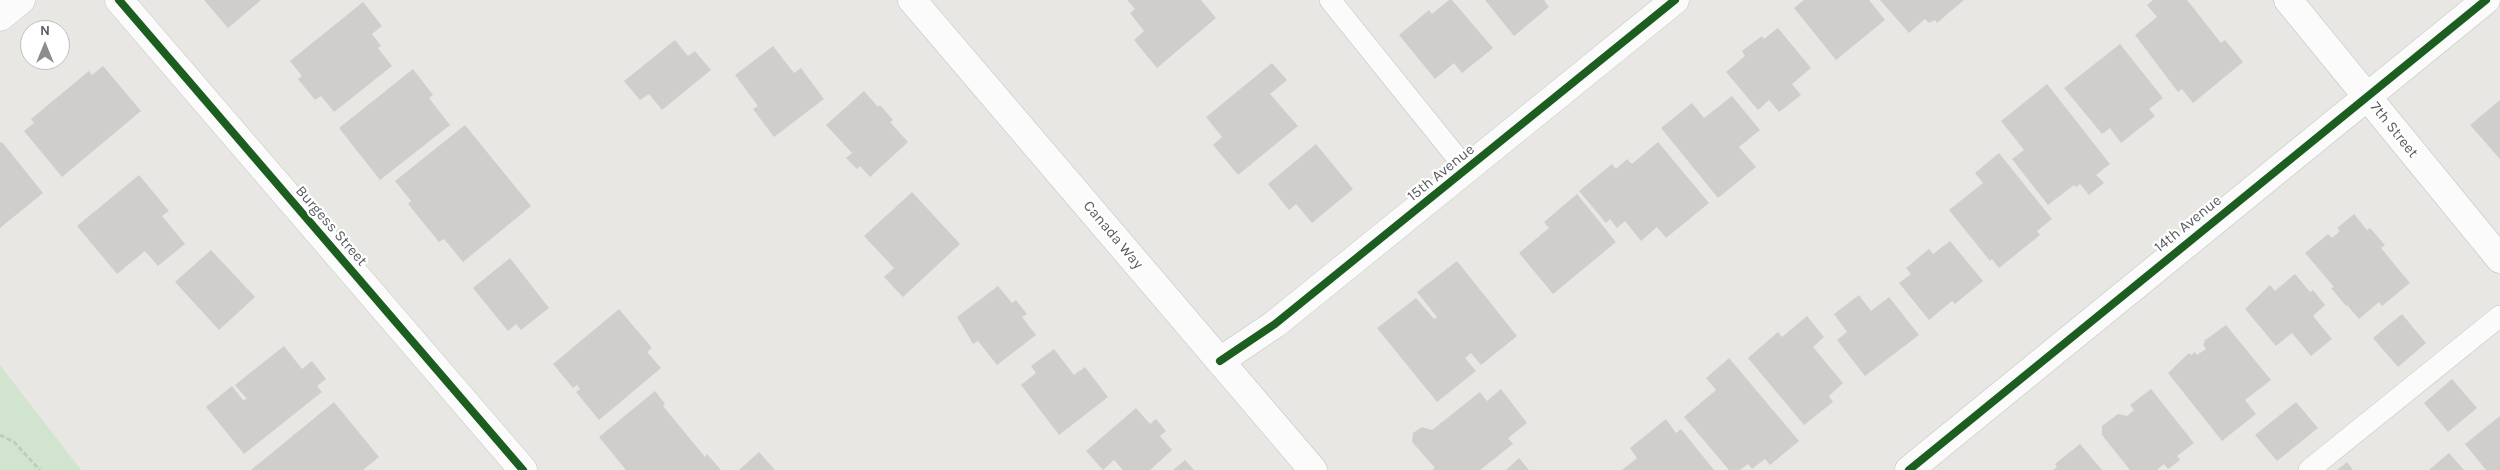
<!DOCTYPE html>
<html>
<head>
<meta charset="utf-8">
<style>
  body { margin:0 }
  #map { position:relative; width:2500px; height:470px; overflow:hidden; background:#e8e7e3; font-family:Karla,sans-serif }
  canvas { display:block }
  .north { position:absolute; left:20px; top:20px; width:50px; height:50px; box-sizing:border-box; background:#fff; border:1px solid #bdbec0; border-radius:50%; rotate:0deg; font-size:14px; font-weight:700; line-height:20px; text-align:center; color:#595d61 }
  .north::after { content:''; display:block; margin:auto; width:18px; height:22px; background:#8b8d8e; clip-path:polygon(50% 0,100% 100%,50% 72%,0 100%) }
</style>
</head>
<body>
<div id="map">
<canvas width="2500" height="470"></canvas>
<div class="north">N</div>
</div>
<script>
const ctx = document.querySelector('canvas').getContext('2d');
ctx.lineJoin = 'round';
function fill(path, color) { ctx.fillStyle = color; ctx.fill(path, 'evenodd'); }
function strokePath(path, color, width, dash) { ctx.strokeStyle = color; ctx.lineWidth = width; ctx.lineCap = dash ? 'butt' : 'round'; ctx.setLineDash(dash || []); ctx.stroke(path); }
function label(font, color, halo, rows, align = 'center') {
  ctx.font = font + ' Karla,sans-serif'; ctx.lineWidth = 4.5; ctx.setLineDash([]); ctx.textBaseline = 'middle'; ctx.strokeStyle = halo; ctx.fillStyle = color; for (const [text, x, y, turn = 0] of rows) {
    ctx.save(); ctx.translate(x, y); ctx.rotate((+turn || 0) * Math.PI / 180); ctx.textAlign = isNaN(turn) ? turn : align; if (halo) ctx.strokeText(text, 0, 0); ctx.fillText(text, 0, 0); ctx.restore();
  }
}
const green = new Path2D(`
  M0,365L81,470H0Z`);
const building = new Path2D(`
  M204,0H261L228,28Z
  M1127,0H1201L1216,18L1157,68L1134,40L1144,31L1130,13L1135,9Z
  M1449,0H1452L1493,48L1462,73L1454,63L1435,79L1399,35L1429,10L1432,14Z
  M1485,0H1544L1549,7L1514,36Z
  M1804,0H1869L1885,20L1836,60L1794,8Z
  M1880,0H1964L1937,23L1935,20L1929,23L1925,19L1909,33Z
  M2153,0H2187L2221,43L2225,40L2243,62L2193,103L2182,89L2178,92L2135,35L2157,17L2147,5Z
  M363,2L382,26L372,34L381,46L378,48L392,66L334,112L321,96L315,100L298,79L302,76L290,61Z
  M1778,28L1811,68L1792,84L1801,95L1779,112L1769,100L1758,110L1726,72L1745,56L1742,51L1762,36L1764,39Z
  M675,40L688,56L695,51L711,70L662,110L649,94L640,100L624,81Z
  M2120,44L2163,98L2149,109L2155,116L2121,143L2110,128L2102,134L2064,88Z
  M773,46L794,73L801,68L824,99L774,137L753,109L758,106L735,75Z
  M1272,63L1287,80L1270,94L1298,126L1238,175L1213,145L1222,137L1206,117Z
  M103,66L141,111L62,177L24,131L34,123L31,119L89,71L92,75Z
  M413,69L433,95L429,98L450,125L380,180L339,128Z
  M2047,84L2110,164L2096,175L2104,183L2089,195L2080,184L2076,187L2074,185L2048,205L2012,159L2024,150L2001,121Z
  M864,91L878,107L880,105L893,120L890,122L908,142L870,177L860,166L857,169L846,158L852,153L826,125Z
  M1732,96L1760,130L1739,147L1756,167L1718,198L1661,128L1692,103L1704,118Z
  M2500,100V159L2470,125Z
  M465,125L531,206L463,262L444,239L439,242L408,204L411,201L395,181Z
  M2,142L43,193L0,228V143Z
  M1658,142L1709,203L1666,238L1657,227L1641,241L1625,221L1617,228L1610,219L1606,223L1579,191L1612,164L1616,169L1627,159L1632,164Z
  M1316,144L1353,189L1312,223L1296,204L1289,210L1268,184Z
  M1999,153L2052,219L2037,231L2040,235L1999,268L1992,259L1990,261L1949,210L1983,183L1975,173Z
  M139,175L169,211L162,216L185,244L158,266L145,251L117,274L77,226Z
  M912,192L960,244L903,297L884,277L894,268L864,236Z
  M1577,194L1616,242L1553,294L1519,253L1549,228L1544,222Z
  M2354,214L2367,230L2370,228L2385,245L2381,248L2410,283L2382,306L2379,302L2359,319L2347,305L2346,306L2331,288L2334,287L2305,253L2328,234L2332,238L2340,231L2337,228Z
  M1950,241L1983,281L1955,304L1952,301L1929,320L1899,283L1911,274L1906,268L1929,249L1933,254Z
  M211,250L255,297L219,330L175,282Z
  M510,258L549,308L521,330L516,324L508,331L473,288Z
  M1457,261L1517,336L1481,365L1471,353L1465,358L1476,371L1437,402L1377,328L1416,298L1434,319L1437,317L1417,292Z
  M2295,274L2310,292L2313,290L2325,305L2313,316L2332,339L2311,356L2292,333L2276,346L2245,309L2270,285L2275,291Z
  M998,286L1012,303L1016,300L1027,314L1022,317L1036,335L997,365L978,341L973,344L957,317Z
  M1859,295L1871,311L1889,297L1919,335L1865,376L1837,340L1847,332L1834,314Z
  M619,309L652,348L647,352L661,368L599,420L576,392L580,389L577,385L573,388L553,364Z
  M2402,314L2426,343L2398,367L2373,338Z
  M1807,316L1824,337L1813,347L1843,383L1829,396L1833,402L1804,425L1748,358L1778,332L1782,337Z
  M2226,325L2271,380L2245,400L2256,414L2222,441L2168,373L2189,353L2191,355L2195,352L2197,355L2206,349L2203,344L2205,342L2204,341Z
  M284,346L302,369L312,361L326,379L317,386L322,392L244,454L206,407L232,386L243,400L247,399L235,385Z
  M1054,349L1074,375L1085,367L1108,397L1059,435L1021,385L1036,373L1031,366Z
  M1729,358L1799,441L1770,465L1765,459L1752,469L1748,464L1740,470H1729L1684,417L1716,390L1706,378Z
  M2452,379L2477,408L2448,432L2424,403Z
  M1501,389L1527,423L1508,438L1513,444L1480,470H1432L1435,468L1412,442L1413,433L1422,427L1432,430L1480,392L1487,401Z
  M2151,389L2194,443L2177,456L2180,460L2168,469L2164,464L2157,470H2130L2102,435V426L2118,414L2127,416L2134,410L2130,405Z
  M655,391L665,404L663,406L705,457L707,454L721,470H626L599,437Z
  M334,402L379,457L363,470H251Z
  M2296,402L2318,428L2277,461L2255,435Z
  M1136,408L1150,424L1156,419L1166,431L1160,436L1172,450L1150,470H1123L1114,460L1103,470L1086,451Z
  M2500,416V470H2486L2465,444Z
  M1666,419L1676,433L1681,429L1714,470H1622L1637,458L1630,448Z
  M2080,444L2102,470H2053L2057,467L2055,464Z
  M759,452L775,470H739Z
  M2449,453L2464,470H2429Z
  M1519,458L1529,470H1506Z
  M1185,460L1194,470H1173Z
  M2347,462L2353,470H2337Z`);
const path = new Path2D(`
  M0,435L14,442L40,470`);
const lane = new Path2D(`
  M1330,0L1467,170
  M2309,470L2500,316`);
const street = new Path2D(`
  M119,0L523,470
  M2288,0L2500,259
  M0,17L21,0
  M1220,361L1275,324L1675,0
  M1909,470L2486,0`);
const secondary = new Path2D(`
  M912,0L1313,470`);
const cycleway = new Path2D(`
  M119,0L523,470
  M1220,361L1275,324L1675,0
  M1909,470L2486,0`);
const streetNames = [
  ["7th Street",2394,130,51],
  ["15th Avenue",1441,173,-39],
  ["14th Avenue",2188,224,-39],
  ["Burgess Street",331,226,49],
  ["Canada Way",1113,235,50]
];
fill(green, '#d1e5ce');
fill(building, '#cfcecc');
strokePath(lane, '#c4c4c4', 22);
strokePath(street, '#c4c4c4', 29);
strokePath(secondary, '#c4c4c4', 29);
strokePath(path, '#c4c9c6', 3, [5, 2.5]);
strokePath(lane, '#fcfbfb', 21);
strokePath(street, '#fcfbfb', 28);
strokePath(secondary, '#fcfbfb', 28);
strokePath(cycleway, '#1b5e20', 8);
label('15px', '#595d61', '#fff', streetNames);
</script>
</body>
</html>
